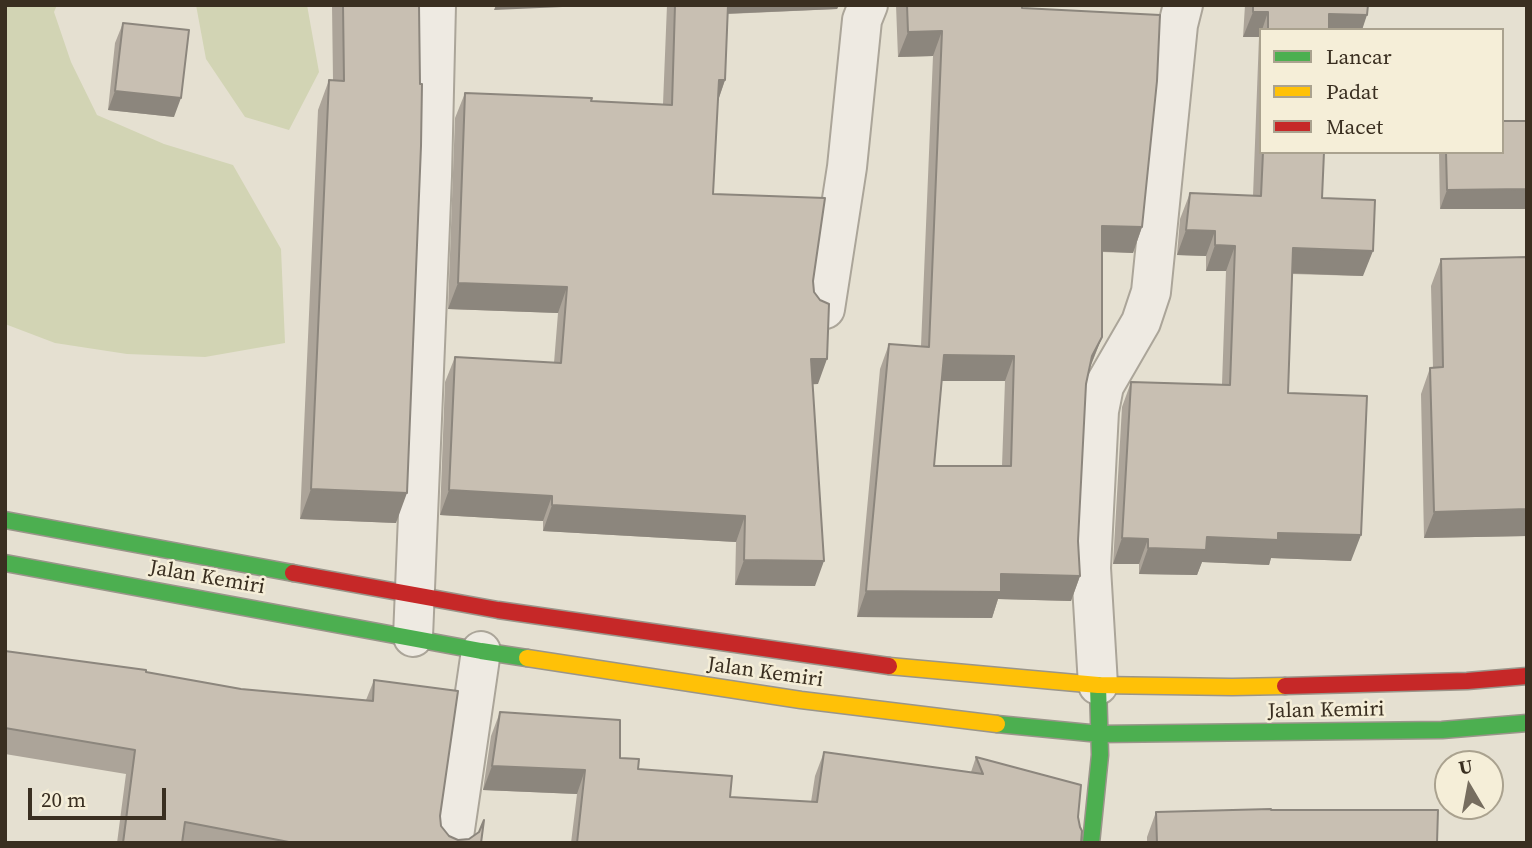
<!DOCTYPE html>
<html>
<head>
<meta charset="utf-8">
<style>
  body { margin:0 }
  #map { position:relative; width:1532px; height:848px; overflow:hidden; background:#e5e0d1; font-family:"Source Serif 4",serif }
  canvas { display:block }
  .frame { position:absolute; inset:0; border:7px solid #3a2f21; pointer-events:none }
  .legend { position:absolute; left:1259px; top:28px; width:245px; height:126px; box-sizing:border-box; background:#f5eed8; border:2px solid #aaa28f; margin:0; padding:9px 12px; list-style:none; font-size:21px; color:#3a2f21 }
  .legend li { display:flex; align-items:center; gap:14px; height:35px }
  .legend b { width:35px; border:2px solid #aaa28f }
  .north { position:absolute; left:1434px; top:750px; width:70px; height:70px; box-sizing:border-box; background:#f5eed8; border:2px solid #aaa28f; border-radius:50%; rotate:350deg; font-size:19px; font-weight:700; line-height:28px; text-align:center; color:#3a2f21 }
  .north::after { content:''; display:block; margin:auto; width:24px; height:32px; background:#766d5f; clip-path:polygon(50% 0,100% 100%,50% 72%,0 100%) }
  .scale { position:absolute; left:28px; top:788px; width:138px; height:32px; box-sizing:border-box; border:4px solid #3a2f21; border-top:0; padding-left:9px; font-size:21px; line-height:24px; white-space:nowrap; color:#3a2f21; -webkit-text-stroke:5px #f5eed8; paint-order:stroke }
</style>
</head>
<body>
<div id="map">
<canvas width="1532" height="848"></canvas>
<div class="frame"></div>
<ul class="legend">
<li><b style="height:9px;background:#4caf50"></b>Lancar</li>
<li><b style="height:9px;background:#ffc107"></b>Padat</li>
<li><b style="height:9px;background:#c62828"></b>Macet</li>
</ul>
<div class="north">U</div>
<div class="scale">20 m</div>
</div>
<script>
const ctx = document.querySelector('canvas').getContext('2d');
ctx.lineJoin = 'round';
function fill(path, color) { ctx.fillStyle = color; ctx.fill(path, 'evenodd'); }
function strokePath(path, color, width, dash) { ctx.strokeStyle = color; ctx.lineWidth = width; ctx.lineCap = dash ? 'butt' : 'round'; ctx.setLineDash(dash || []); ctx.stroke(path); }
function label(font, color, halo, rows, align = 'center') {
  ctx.font = font + ' "Source Serif 4",serif'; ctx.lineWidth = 5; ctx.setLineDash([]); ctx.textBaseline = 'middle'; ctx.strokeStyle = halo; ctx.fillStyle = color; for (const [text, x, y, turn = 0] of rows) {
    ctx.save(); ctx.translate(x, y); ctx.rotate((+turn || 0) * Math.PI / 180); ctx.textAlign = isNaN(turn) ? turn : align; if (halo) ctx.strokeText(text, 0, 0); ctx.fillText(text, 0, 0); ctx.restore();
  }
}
const green = new Path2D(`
  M5,5H57L54,12L71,62L97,115L164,144L233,165L281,249L285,343L205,357L127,354L55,343L5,324Z
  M196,5H307L319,72L289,130L245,117L206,59Z`);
const street = new Path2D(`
  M825,309L847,167L862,20L868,5
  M413,637L432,176L436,5
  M1098,685L1091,568L1099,411L1104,386L1141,322L1151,292L1178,25L1183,5
  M453,843L481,651`);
const fast = new Path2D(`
  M5,520L293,573
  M5,563L481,651L527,658
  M997,724L1100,734L1442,730L1527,723
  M1091,843L1100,755L1098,685`);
const slow = new Path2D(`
  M527,658L801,700L997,724
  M889,666L1098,685L1232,687L1285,686`);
const jam = new Path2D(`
  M293,573L498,610L889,666
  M1285,686L1467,681L1527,676`);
const wall = new Path2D(`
  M332,5H419L396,523L300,519L318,110L329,80H333Z
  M667,5H839L837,9L728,14L725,80L718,101L713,194L813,281L818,384H812L815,586L735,585L736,542L543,531V521L440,515L445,382L455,357L554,363L558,313L448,309L455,118L465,93L591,101L663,104Z
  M896,5H1022V8L1142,227L1133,253L1102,252V337L1090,368L1086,384L1078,541L1080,576L1071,601L998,599L992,618L857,617L880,369L889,344L921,346L933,56L898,57ZM942,381H1005L1002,466H934Z
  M1245,5H1368L1362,30H1261V152H1324L1322,198L1363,276L1292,274L1288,393L1351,561L1271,558L1269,565L1202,562L1197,575L1139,574V564H1113L1122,407L1131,382L1222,384L1226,271H1206V256L1177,255L1180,219L1190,193L1253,196L1259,37H1243Z
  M123,23L174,117L108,110L115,43Z
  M1439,152H1502L1440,209Z
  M1527,257V536L1424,538L1421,394L1430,368H1433L1431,286L1441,259Z
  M5,651L146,672L241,689L366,700L374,680L440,816L441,826L449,836L458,840L481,843H117L126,774L5,754Z
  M500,712L620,758L638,769L730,797L811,802L815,776L824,752L971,772L976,757L1078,817L1081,843H571L577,794L483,790L491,736Z
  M1271,810L1437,843H1147V837L1156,812Z`);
const shadedWall = new Path2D(`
  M496,5H608L494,10Z
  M723,5H839L837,9L720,14Z
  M1253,12H1268L1262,30H1261L1259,37H1243Z
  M1329,14L1367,15L1362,30H1323Z
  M942,31L933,56L898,57L908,32Z
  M719,80H725L716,106Z
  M115,91L181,98L174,117L108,110Z
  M1527,189V209H1440L1447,190Z
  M1102,226L1142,227L1133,253L1093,251Z
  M1186,230L1215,231L1206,256L1177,255Z
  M1215,245L1235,246L1226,271H1206Z
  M1293,248L1373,251L1363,276L1284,273Z
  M458,283L567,287L558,313L448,309Z
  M1102,337L1092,362L1083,381L1092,356Z
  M944,355L1014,356L1005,381H935Z
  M811,359H827L818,384L801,385Z
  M311,489L407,493L396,523L300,519Z
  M449,490L552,496L543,521L440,515Z
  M552,505L745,516L736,542L543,531Z
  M1527,509V536L1424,538L1434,512Z
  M1278,533L1361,535L1351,561L1271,558L1269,565L1202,562L1197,575L1139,574L1148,548L1207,537Z
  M1122,538L1148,539L1139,564H1113Z
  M744,560L824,561L815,586L735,585Z
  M1001,574L1080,576L1071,601L998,599L992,618L857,617L866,591Z
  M492,766L585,770L577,794L483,790Z`);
const building = new Path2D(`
  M343,5H419L420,84H422L421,146L407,493L311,489L329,80L344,81Z
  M675,5H728L725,80H719L713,194L825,198L813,281L814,292L820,300L829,304L827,359H811L824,561L744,560L745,516L552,505V496L449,490L455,357L561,363L567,287L458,283L465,93L592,98L591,101L672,105Z
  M907,5H1022V8L1160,15L1157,81L1142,227L1102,226V337L1092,356L1086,384L1078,541L1080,576L1001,574V592L866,591L889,344L929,347L942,31L908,32ZM944,355L1014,356L1011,466H934Z
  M1253,5H1368L1367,15L1329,14V30H1268V12H1253Z
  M123,23L189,30L181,98L115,91Z
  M1502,121H1527V189L1447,190L1446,152H1502Z
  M1263,152H1324L1322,198L1375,200L1373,251L1293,248L1288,393L1367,396L1361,535L1278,533V540L1207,537L1206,550L1148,548V539L1122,538L1131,382L1230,385L1235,246L1215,245V231L1186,230L1190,193L1261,196Z
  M1527,257V509L1434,512L1430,368L1443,367L1441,259Z
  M5,651L146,670V672L241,689L373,701L374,680L458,691L440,816L441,826L449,836L458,840L469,839L479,832L484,820L481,843H294L185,822L182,843H123L135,750L5,728Z
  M500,712L620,720V758L639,759L638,769L732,776L730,797L817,802L824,752L983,774L976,757L1081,785L1078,817L1080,827L1082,831L1081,843H577L585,770L492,766Z
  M1271,809V810H1438L1437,843H1157L1156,812Z`);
const streetNames = [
  ["Jalan Kemiri",207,578,10],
  ["Jalan Kemiri",765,673,8],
  ["Jalan Kemiri",1326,711,-1]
];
fill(green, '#d2d4b4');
strokePath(street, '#aba599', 42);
strokePath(fast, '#9a958a', 19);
strokePath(slow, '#9a958a', 19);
strokePath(jam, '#9a958a', 19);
strokePath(street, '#eeeae2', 38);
strokePath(fast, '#4caf50', 16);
strokePath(slow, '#ffc107', 16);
strokePath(jam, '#c62828', 16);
fill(wall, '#aca499');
fill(shadedWall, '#8c867d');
fill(building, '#c8bfb2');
strokePath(building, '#8c867d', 2);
label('21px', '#3a2f21', '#f5eed8', streetNames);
</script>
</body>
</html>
